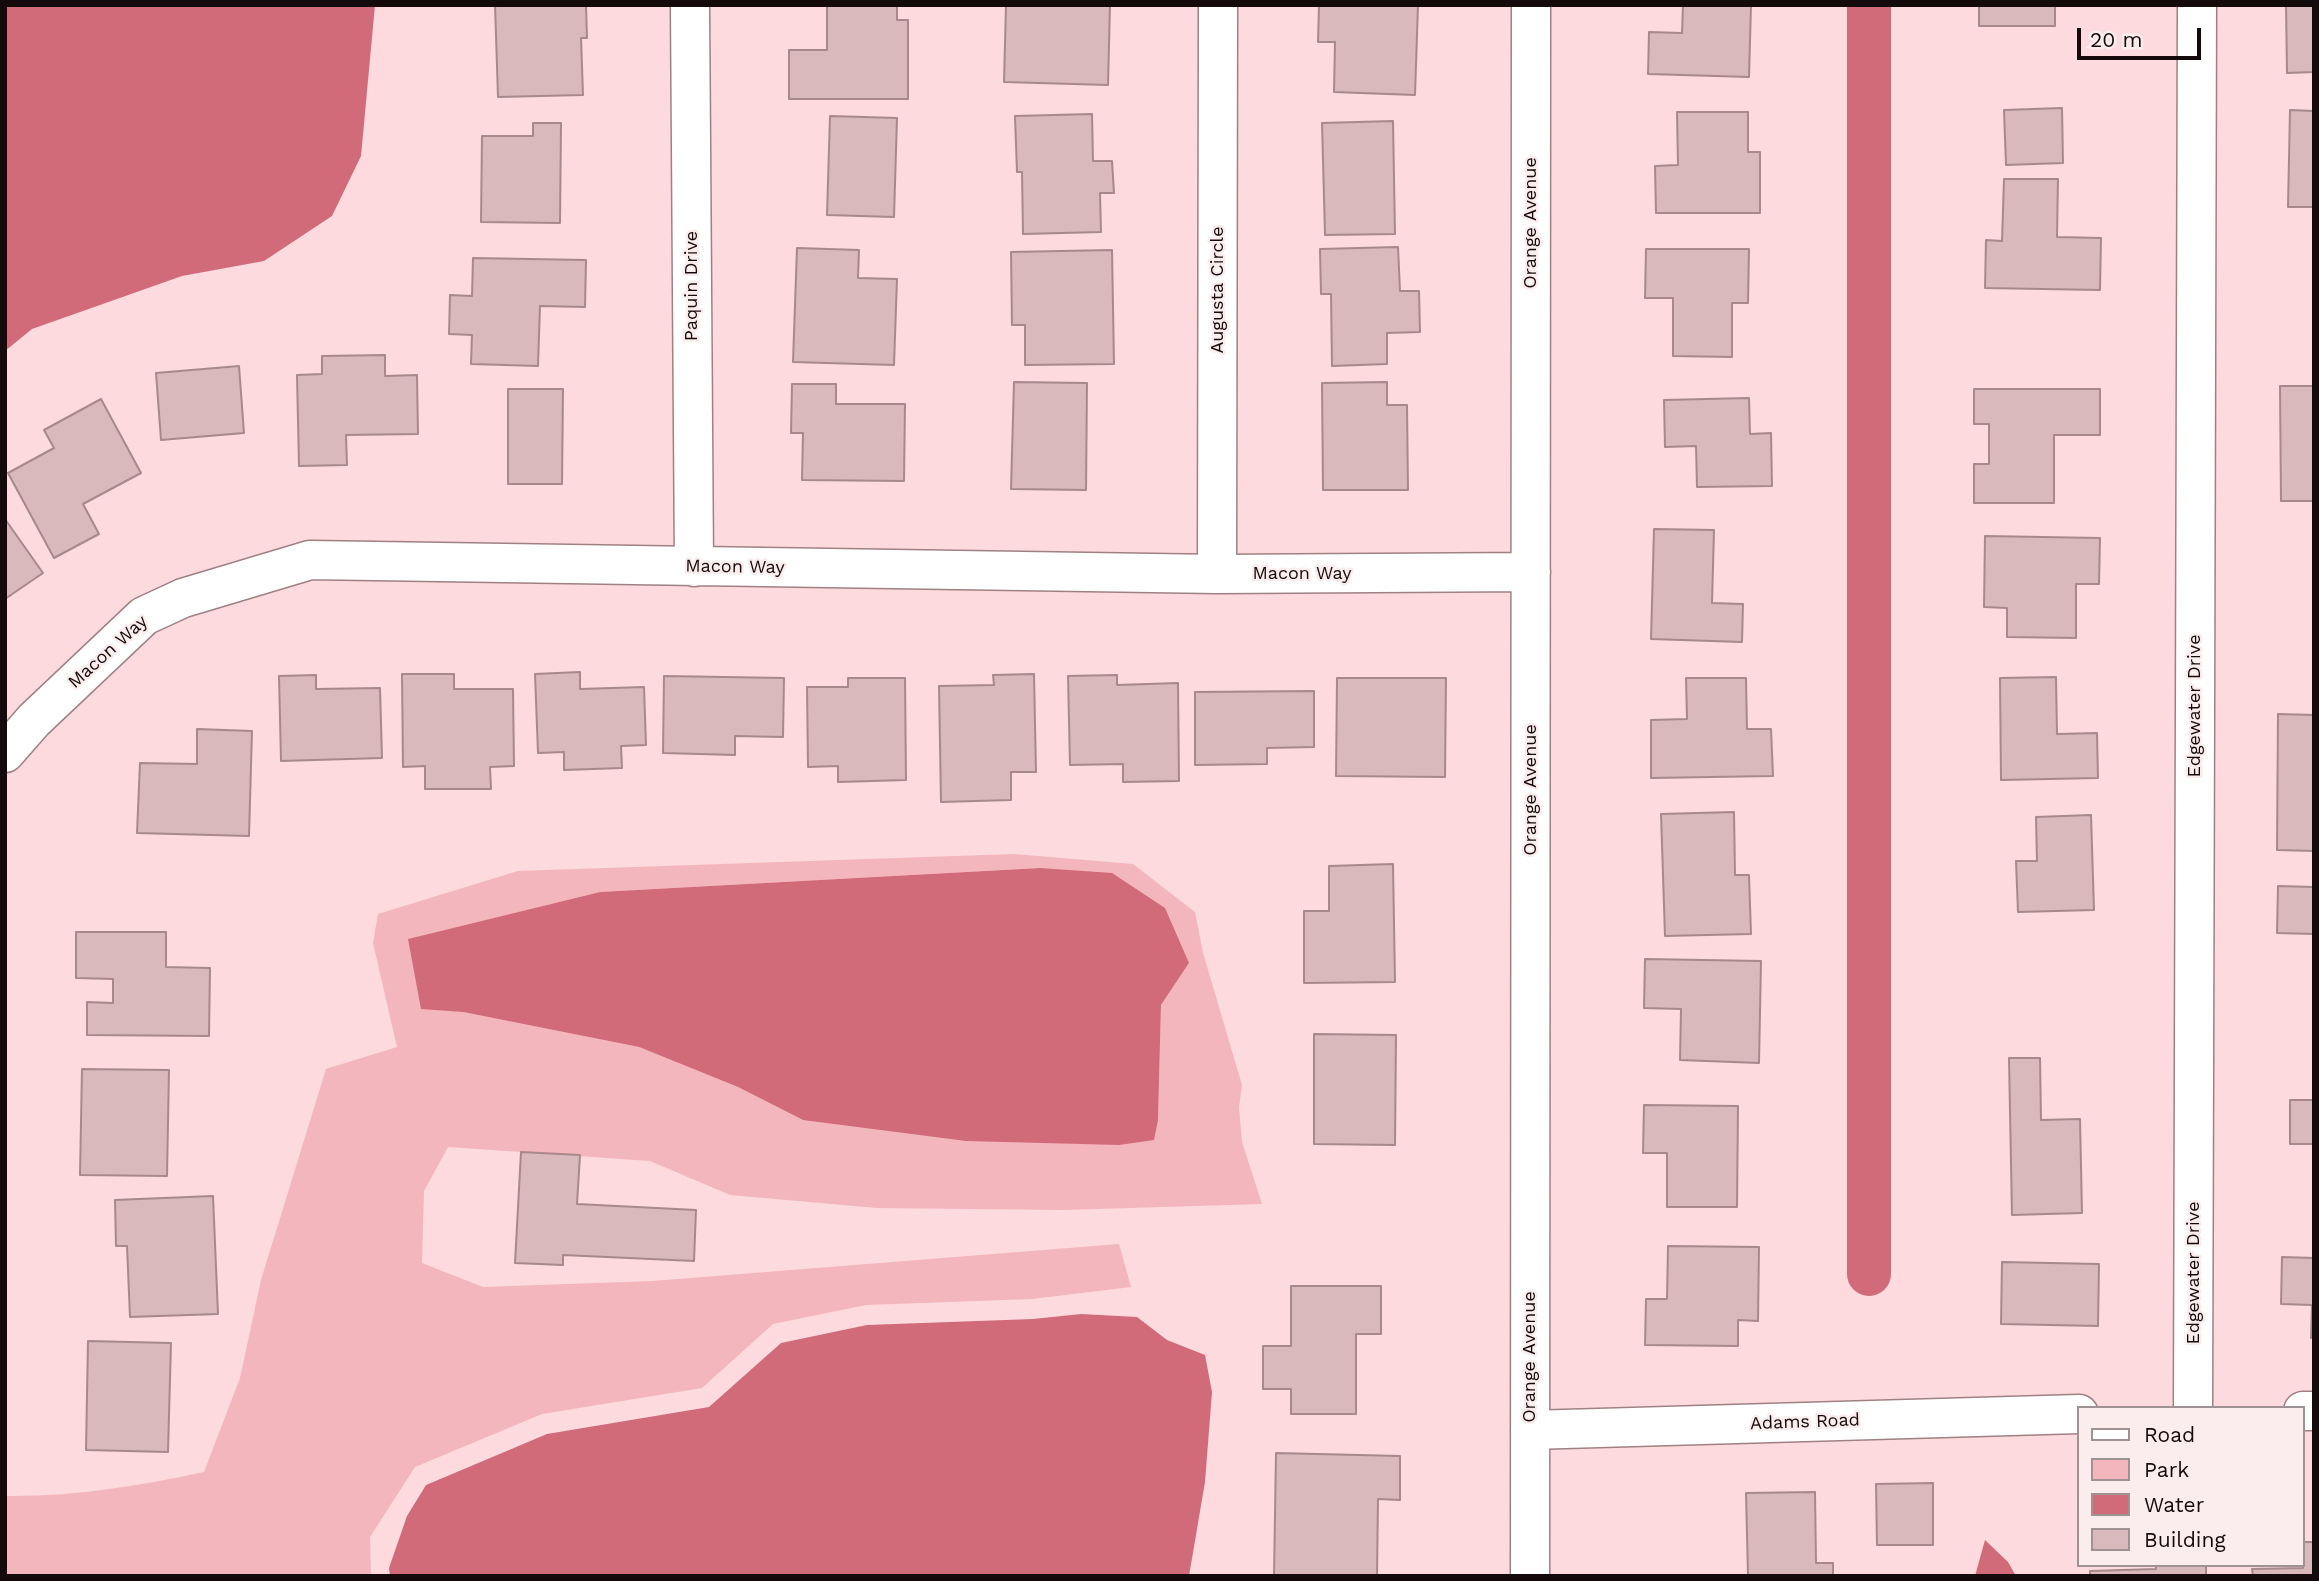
<!DOCTYPE html>
<html>
<head>
<meta charset="utf-8">
<style>
  body { margin:0 }
  #map { position:relative; width:2319px; height:1581px; overflow:hidden; background:#fcdadd; font-family:"Work Sans",sans-serif }
  canvas { display:block }
  .frame { position:absolute; inset:0; border:7px solid #150a0b; pointer-events:none }
  .legend { position:absolute; left:2077px; top:1406px; width:228px; height:161px; box-sizing:border-box; background:#fbedee; border:2px solid #9f9293; margin:0; padding:9px 12px; list-style:none; font-size:21px; color:#150a0b }
  .legend li { display:flex; align-items:center; gap:14px; height:35px }
  .legend b { width:35px; border:2px solid #9f9293 }
  .scale { position:absolute; left:2077px; top:28px; width:124px; height:32px; box-sizing:border-box; border:4px solid #150a0b; border-top:0; padding-left:9px; font-size:21px; line-height:24px; white-space:nowrap; color:#150a0b; -webkit-text-stroke:5px #fbedee; paint-order:stroke }
</style>
</head>
<body>
<div id="map">
<canvas width="2319" height="1581"></canvas>
<div class="frame"></div>
<ul class="legend">
<li><b style="height:9px;background:#fff"></b>Road</li>
<li><b style="height:19px;background:#f3b6bc"></b>Park</li>
<li><b style="height:19px;background:#d16b7a"></b>Water</li>
<li><b style="height:19px;background:#d9b9bc"></b>Building</li>
</ul>
<div class="scale">20 m</div>
</div>
<script>
const ctx = document.querySelector('canvas').getContext('2d');
ctx.lineJoin = 'round';
function fill(path, color) { ctx.fillStyle = color; ctx.fill(path, 'evenodd'); }
function strokePath(path, color, width, dash) { ctx.strokeStyle = color; ctx.lineWidth = width; ctx.lineCap = dash ? 'butt' : 'round'; ctx.setLineDash(dash || []); ctx.stroke(path); }
function label(font, color, halo, rows, align = 'center') {
  ctx.font = font + ' "Work Sans",sans-serif'; ctx.lineWidth = 5; ctx.setLineDash([]); ctx.textBaseline = 'middle'; ctx.strokeStyle = halo; ctx.fillStyle = color; for (const [text, x, y, turn = 0] of rows) {
    ctx.save(); ctx.translate(x, y); ctx.rotate((+turn || 0) * Math.PI / 180); ctx.textAlign = isNaN(turn) ? turn : align; if (halo) ctx.strokeText(text, 0, 0); ctx.fillText(text, 0, 0); ctx.restore();
  }
}
const green = new Path2D(`
  M1014,854L1133,864L1195,912L1203,953L1242,1085L1239,1107L1242,1142L1262,1204L1064,1210L877,1208L730,1195L650,1161L448,1147L424,1191L422,1263L483,1287L653,1281L1119,1244L1131,1287L1032,1299L866,1305L773,1324L702,1388L542,1414L415,1467L370,1537L371,1576H5V1496C73,1497 138,1486 204,1472L240,1378L261,1280L326,1069L397,1047L373,943L378,914L518,871ZM1040,868L1189,963L1161,1005L1158,1120H803L738,1087L639,1047L463,1012L409,939L600,892Z`);
const water = new Path2D(`
  M5,5H375L361,156L332,216L264,261L182,276L32,329L5,351Z
  M1040,868L1112,873L1165,908L1189,963L1161,1005L1158,1120L1154,1140L1119,1145L966,1141L803,1120L738,1087L639,1047L463,1012L421,1009L408,939L600,892Z
  M1081,1314L1137,1317L1167,1340L1205,1355L1212,1392L1205,1482L1189,1576H390L389,1568L407,1516L426,1485L547,1434L709,1407L781,1343L867,1325L1033,1319Z
  M1985,1540L2008,1562L2016,1576H1975Z`);
const canal = new Path2D(`
  M1869,5V1274`);
const building = new Path2D(`
  M495,5H586L587,38H581L583,95L498,97Z
  M827,5H897V20H908V99H789V50H827Z
  M1006,5H1110L1108,85L1004,82Z
  M1319,5H1418L1415,95L1334,92L1335,42H1318Z
  M1683,5H1751L1749,77L1648,74L1649,32L1682,33Z
  M1979,5H2055V26H1979Z
  M2286,5H2314V72L2287,73Z
  M2062,108L2063,163L2006,165L2004,110Z
  M2290,110L2314,111V207H2288Z
  M1677,112H1748V152H1760V213H1656L1655,166L1678,165Z
  M1092,114L1093,161H1112L1114,193H1100L1101,232L1023,234L1022,172H1017L1015,116Z
  M830,116L897,118L894,217L827,215Z
  M1393,121L1395,234L1325,235L1322,123Z
  M533,123H561L560,223L481,222L482,136H533Z
  M2004,179H2058L2057,237L2101,238L2100,290L1985,288L1986,240L2002,241Z
  M1398,247L1400,291H1419L1420,332L1387,333V364L1332,366L1331,294H1321L1320,249Z
  M797,248L859,250L858,278L897,279L894,365L793,362Z
  M1646,249H1749L1748,303H1732V357L1673,356V298H1645Z
  M1112,250L1114,364L1025,365V325H1012L1011,252Z
  M473,258L586,260L585,307L540,306L538,366L471,364L472,335L449,334L450,295L472,296Z
  M385,355V376L417,375L418,434L346,435L347,465L299,466L297,375L322,374V356Z
  M239,366L244,433L161,440L156,373Z
  M1014,382L1087,383L1086,490L1011,489Z
  M1387,382V405H1407L1408,490H1323L1322,383Z
  M792,384H836V404H905L904,481L802,480L803,433H791Z
  M2280,386H2314V501H2281Z
  M508,389H563L562,484H508Z
  M1974,389H2100V435H2054V503H1974V464H1989V424H1974Z
  M1749,398L1750,434L1771,433L1772,486L1697,487L1696,446L1665,447L1664,400Z
  M101,399L141,473L83,504L99,534L54,558L8,473L54,448L44,430Z
  M5,519L43,573L5,599Z
  M1654,529L1714,530L1712,603L1743,604L1742,642L1651,639Z
  M1985,536L2100,538L2099,584H2076V638L2007,637V608L1984,607Z
  M580,672V689L644,687L646,745L621,746L622,768L564,770V752L538,753L535,674Z
  M402,674H454V689H513L514,766L490,767L491,789H425V766L403,767Z
  M1034,674L1036,772H1011V800L941,802L939,686L994,685L993,675Z
  M316,675V689L380,688L382,758L281,761L279,676Z
  M1117,675V685L1178,683L1179,781L1123,782V764L1070,765L1068,676Z
  M664,676L784,678L783,737L735,736V755L663,753Z
  M2056,677L2057,734L2097,733L2098,778L2001,780L2000,678Z
  M848,678H905L906,780L838,782V766L808,767L807,687H848Z
  M1337,678H1446L1445,777L1336,776Z
  M1686,678H1746L1747,729H1771L1773,776L1651,778V720L1687,719Z
  M1314,691V747L1267,748V764L1195,765V692Z
  M2278,714L2314,715V851L2277,850Z
  M197,729L252,731L249,836L137,833L140,763L197,764Z
  M1734,812L1735,875H1749L1751,934L1665,936L1661,814Z
  M2091,815L2094,910L2018,912L2016,861H2037L2036,817Z
  M1393,864L1395,982L1304,983V911H1329V866Z
  M2278,886L2314,887V934L2277,933Z
  M76,932H166V967L210,968L209,1036L87,1035V1002L113,1003V979L76,978Z
  M1645,959L1761,961L1759,1063L1680,1060L1681,1009L1644,1008Z
  M1314,1034L1396,1035L1395,1145L1314,1144Z
  M2009,1058H2040L2041,1120L2080,1119L2082,1213L2012,1215Z
  M82,1069L169,1070L167,1176L80,1175Z
  M2290,1100H2314V1144H2290Z
  M1644,1105L1738,1106L1737,1207H1667V1153H1643Z
  M521,1152L580,1155L577,1204L696,1210L694,1261L563,1255V1265L515,1263Z
  M213,1196L218,1314L130,1317L127,1246H116L115,1200Z
  M1668,1246L1759,1247L1758,1321L1738,1320V1346L1645,1345L1646,1299H1667Z
  M2282,1257L2314,1258V1338H2311L2312,1305L2281,1304Z
  M2002,1262L2099,1264L2098,1326L2001,1324Z
  M1291,1286H1381V1334H1356V1414H1291V1389H1263V1346H1291Z
  M88,1341L171,1343L168,1452L86,1450Z
  M1276,1453L1400,1456V1500L1378,1499L1377,1576H1274Z
  M1933,1483V1545H1877L1876,1484Z
  M1815,1492L1816,1563H1833V1576H1748L1746,1493Z
  M2303,1542H2314V1576H2253L2252,1569L2303,1568Z
  M2156,1565H2206V1576H2090V1571L2156,1569Z`);
const street = new Path2D(`
  M690,5L694,567
  M1217,574L1218,5
  M5,753L34,720L144,616L183,598L310,560L1217,574L1531,572
  M2193,1408L2197,5
  M2303,1411H2314
  M1530,1430L2079,1414
  M1530,1576L1531,5`);
const streetNames = [
  ["Orange Avenue",1531,223,-90],
  ["Paquin Drive",692,286,-90],
  ["Augusta Circle",1218,290,-90],
  ["Macon Way",735,567,1],
  ["Macon Way",1302,574],
  ["Macon Way",108,652,-42],
  ["Edgewater Drive",2195,706,-90],
  ["Orange Avenue",1531,790,-90],
  ["Edgewater Drive",2194,1273,-90],
  ["Orange Avenue",1530,1357,-90],
  ["Adams Road",1805,1422,-2]
];
fill(green, '#f3b6bc');
fill(water, '#d16b7a');
strokePath(canal, '#d16b7a', 44);
fill(building, '#d9b9bc');
strokePath(building, '#a7898c', 2);
strokePath(street, '#9f8184', 41);
strokePath(street, '#fff', 38);
label('18px', '#150a0b', '#fbedee', streetNames);
</script>
</body>
</html>
